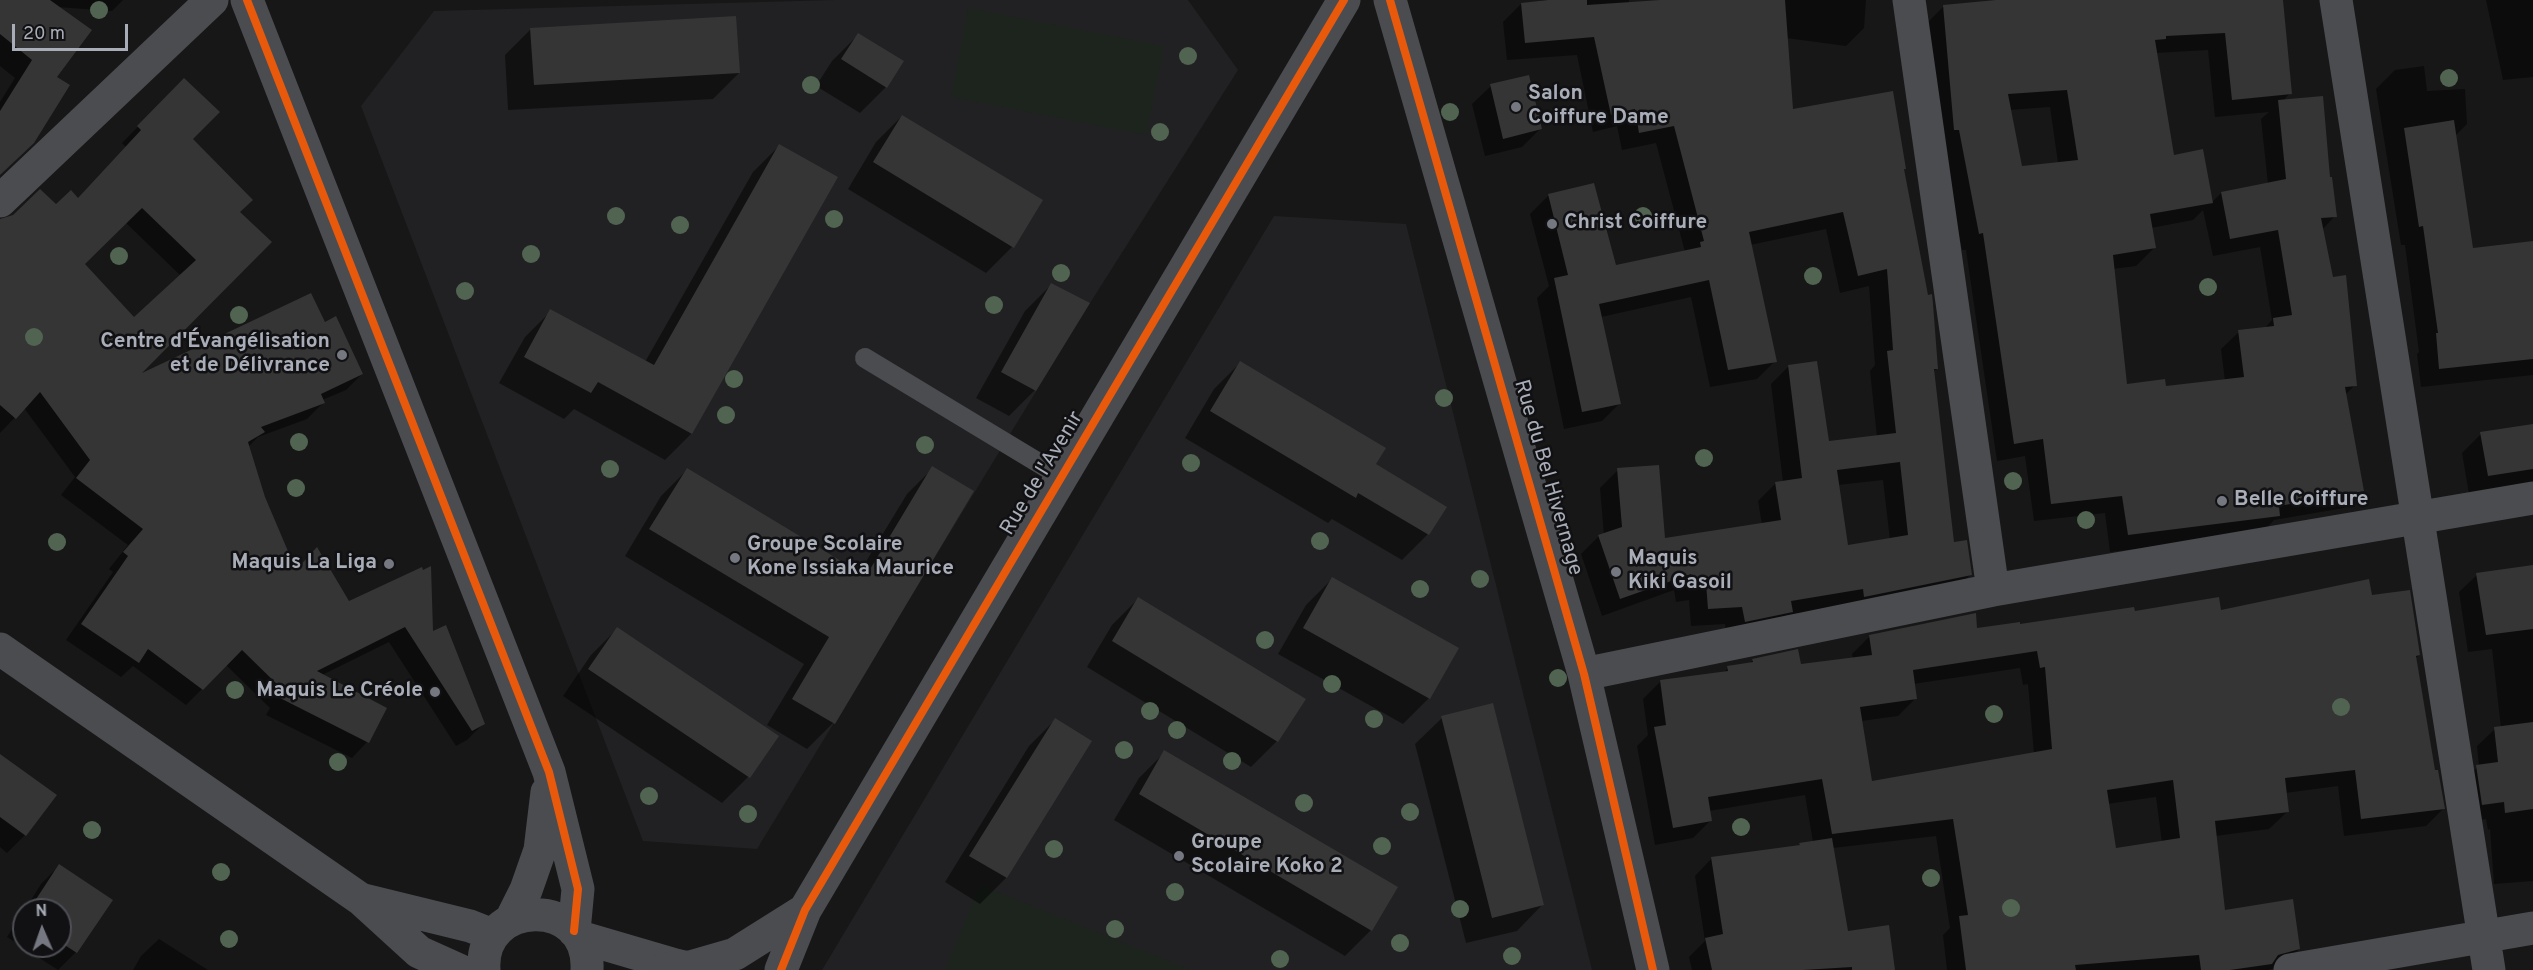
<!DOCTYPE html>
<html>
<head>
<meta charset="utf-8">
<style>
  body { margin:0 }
  #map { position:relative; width:2533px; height:970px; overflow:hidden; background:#171717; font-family:Overpass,sans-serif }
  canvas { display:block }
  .north { position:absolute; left:12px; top:898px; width:60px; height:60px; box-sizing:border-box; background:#111113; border:2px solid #4d4f55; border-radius:50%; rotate:358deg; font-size:16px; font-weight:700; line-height:24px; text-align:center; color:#a8adb8 }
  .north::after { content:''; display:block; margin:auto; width:21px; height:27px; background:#757880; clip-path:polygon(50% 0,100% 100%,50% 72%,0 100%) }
  .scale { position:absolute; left:12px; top:24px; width:116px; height:27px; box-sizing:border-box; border:3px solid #a8adb8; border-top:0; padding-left:8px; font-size:18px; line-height:21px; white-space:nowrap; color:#a8adb8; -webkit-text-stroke:4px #111113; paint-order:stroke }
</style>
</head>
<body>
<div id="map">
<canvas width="2533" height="970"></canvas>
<div class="north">N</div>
<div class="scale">20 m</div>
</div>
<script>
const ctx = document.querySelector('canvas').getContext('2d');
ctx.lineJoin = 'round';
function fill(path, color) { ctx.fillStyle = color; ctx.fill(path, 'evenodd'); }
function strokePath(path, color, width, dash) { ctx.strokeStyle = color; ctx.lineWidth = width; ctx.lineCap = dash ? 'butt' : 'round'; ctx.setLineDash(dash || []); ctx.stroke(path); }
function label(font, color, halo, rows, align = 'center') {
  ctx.font = font + ' Overpass,sans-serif'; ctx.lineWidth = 5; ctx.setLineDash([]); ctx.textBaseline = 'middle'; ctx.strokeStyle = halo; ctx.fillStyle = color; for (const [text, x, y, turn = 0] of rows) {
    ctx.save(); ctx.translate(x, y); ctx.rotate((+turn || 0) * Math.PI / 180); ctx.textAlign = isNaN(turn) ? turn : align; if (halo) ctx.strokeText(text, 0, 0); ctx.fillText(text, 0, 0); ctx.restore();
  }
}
const built = new Path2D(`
  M834,0H1188L1238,70L1090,303L757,849L643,841L361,106L434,11Z
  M1274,216L1406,224L1592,970H822Z`);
const green = new Path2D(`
  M968,8L1164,46L1146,135L951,97Z
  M980,885L1191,970H945Z`);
const shadow = new Path2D(`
  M0,0H123L112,11L57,7L55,77L0,175V102L15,78L0,66Z
  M1546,0H1629V6L1667,0H1866L1864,28L1846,46L1786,38L1792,111L1902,170L1937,368L1933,372L1953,543L1970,575L1952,593L1787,615L1773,629L1727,639L1725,624L1691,626L1689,600L1676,602L1674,590L1602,616L1581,554L1599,536L1604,535L1600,488L1618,470L1664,539L1762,525L1758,501L1776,483L1783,482L1771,384L1789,366L1828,443L1877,437L1870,371L1875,365L1869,286L1840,293L1826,229L1750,245L1775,361L1757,379L1710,387L1691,297L1601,317L1620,403L1602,421L1564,429L1537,298L1549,286L1530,214L1548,196L1593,184L1615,267L1685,252L1656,143L1622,150L1617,126L1593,132L1577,55L1507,60L1503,22L1521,4ZM1883,480L1890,540L1847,547L1838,485Z
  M2008,0H2281L2290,93L2283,101L2328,179L2335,216L2322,230L2355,385L2345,395L2362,490L2344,508L2274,520L2261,534L2110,552L2105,513L2034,521L2025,456L1997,461L1966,250H1962L1942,147L1926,24L1944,6ZM2208,50L2215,117L2269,112L2261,119L2268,184L2221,193L2211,203L2201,151L2173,157L2156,53ZM2050,107L2058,163L2021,167L2009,110ZM2203,210L2213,256L2260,247L2272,320L2265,328L2239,332L2221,349L2225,381L2164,388L2125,385L2113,269L2136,266L2154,248L2151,228L2193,220Z
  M2486,0H2533V77L2503,80Z
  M531,29L739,73L713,99L508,110L505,55Z
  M858,35L886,87L860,113L816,86L832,61Z
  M2424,66L2427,91L2465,89L2467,124L2455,136L2472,249L2533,243V375L2421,387L2417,354L2419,352L2405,245H2401L2376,89L2395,70Z
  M184,80L191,139L238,212L136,377L324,324L362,374L346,390L322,400L323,403L307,419L258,437L248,447L264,497L295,572L349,603L432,633L483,724L467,740L456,746L389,642L322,675L367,742L352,758L266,715L270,708L226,665L186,705L133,666L121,677L66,640L113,572L109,569L128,545L61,495L75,477L24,408L0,433V227L40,191L56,207L78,199L126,147L122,143ZM125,222L181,276L134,319L83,264Z
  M1491,86L1540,129L1522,147L1485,156L1472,104Z
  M902,116L1012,247L986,273L848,189L876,142Z
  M779,146L836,177L691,434L665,460L574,409L564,419L499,383L525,337L551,311L645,362L753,172Z
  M1051,285L1035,390L1009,416L976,398L1025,311Z
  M1240,363L1428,534L1402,560L1332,519L1328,523L1185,438L1214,389Z
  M2533,425V484L2469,494L2462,453L2481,434Z
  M933,468L972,491L833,723L807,749L767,725L804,664L625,556L661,496L687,470L859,573L907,494Z
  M2533,567V881L2494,884L2490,829L2488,830L2486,819L2465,822L2459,784L2479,766L2477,746L2495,729L2501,728L2492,649L2468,652L2459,592L2477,575Z
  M1332,579L1429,698L1403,724L1278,654L1306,605Z
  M2370,596L2419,655L2415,659L2434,772L2443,809L2426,826L2344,836L2338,786L2285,793L2287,812L2269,829L2215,836L2224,912L2299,949L2281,966L2268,970H1947L1943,935L1950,928L1936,836L1833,848L1846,932L1894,970H1692L1689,957L1705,941L1695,876L1712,858L1798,847L1813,842L1805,795L1709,811L1711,820L1693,838L1655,845L1637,746L1648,735L1643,699L1661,681L1723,673L1728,668L1748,665L1753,660L1799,666L1853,659L1852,654L1870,636L2019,626L2133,613L2220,612ZM2020,668L2023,685L2028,684L2034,754L1871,783L1861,721L1898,716L1915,699L1913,684ZM2156,797L2162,843L2114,850L2107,804Z
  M1138,599L1277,741L1251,767L1087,667L1112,625Z
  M617,629L776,736L748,777L722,803L563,696L591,655Z
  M1442,718L1543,904L1517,931L1466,943L1415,744Z
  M1055,720L1090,742L1006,878L980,904L945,882L1029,746Z
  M1165,752L1371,930L1345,956L1114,820L1139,778Z
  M0,756L25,835L7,853L0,847Z
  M59,866L76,952L58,970L7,937L24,911V946H60V910H25L41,884Z
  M159,939L208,970H133L141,956Z`);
const building = new Path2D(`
  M0,0H50L92,30L57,77L70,85L34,143L0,175V111L32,60L0,34Z
  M1548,0H1587V5L1660,0H1785L1793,109L1893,91L1906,169H1904L1928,295L1932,294L1933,304L1938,369H1934L1954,542L1967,540L1972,575L1864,597L1863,589L1791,601L1793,612L1745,622L1742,607L1708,609L1706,583L1693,585L1691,574L1620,599L1598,535L1622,527L1617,468L1659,465L1665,538L1781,520L1775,482L1802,478L1788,365L1817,361L1829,441L1896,433L1887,351L1893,350L1887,269L1858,276L1843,212L1749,232L1777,362L1728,370L1709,280L1599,304L1621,404L1582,412L1554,278L1568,275L1548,194L1594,183L1616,265L1701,247L1700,242L1704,241L1674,126L1639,133L1635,109L1611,115L1594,37L1525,43L1521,3ZM1900,462L1908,535L1848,545L1837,470Z
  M1996,0H2283L2292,94L2232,100L2225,33L2166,36V39L2155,40L2174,155L2203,149L2213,203L2150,214L2156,248L2113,255L2127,384L2165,379L2166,386L2244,377L2238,330L2274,326L2273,318L2292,315L2278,230L2230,239L2221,192L2286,179L2278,100L2323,96L2330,177H2332L2337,217L2321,218L2333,277L2346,275L2357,386L2345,387L2364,491L2279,506L2280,516L2128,535L2122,496L2051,504L2043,439L2014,444L1983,233L1979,234L1959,130H1954L1943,5ZM2067,90L2078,160L2022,166L2008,94Z
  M736,16L740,73L534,85L530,28Z
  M858,33L904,61L887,88L841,59Z
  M1529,75L1542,129L1503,139L1490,84Z
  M184,78L220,112L193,139L253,200L240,212L272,242L142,373L311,293L325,322L336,316L363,374L321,394L325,403L261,427L265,432L248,442L265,497L296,570L317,547L349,601L422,567L423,570L431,566L433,631L446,625L485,724L472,731L405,627L317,671L387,708L369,743L280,698L285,692L242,650L203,690L148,649L139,663L81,624L128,556L123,552L143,529L76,478L90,460L40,392L16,419L0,405V219L13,215L40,189L56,204L71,190L78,198L141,130L137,126ZM142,208L196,260L134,317L85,264Z
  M902,115L1043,200L1014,248L873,162Z
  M2454,120L2473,248L2533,241V359L2439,369L2436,333H2438L2423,226L2419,227L2404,128Z
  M779,144L838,177L692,434L598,382L591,393L524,357L550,309L654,365Z
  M1051,283L1090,303L1036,391L1001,372Z
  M1240,361L1386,448L1376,464L1447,507L1429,535L1358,493L1356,498L1210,411Z
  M2533,424V469L2488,476L2480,432Z
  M932,466L974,491L835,724L792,699L829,637L649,529L687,468L866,576Z
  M2533,565V629L2486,635L2476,573Z
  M1332,577L1459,648L1430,699L1303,628Z
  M2369,579L2372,595L2410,590L2420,655L2416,656L2435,770H2438L2445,809L2361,819L2355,770L2285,778L2289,812L2215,821L2225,910L2293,899L2300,949L2278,955L2272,964L2230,970H2201L2199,955L2075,965L2076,970H1966L1959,916L1968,915L1953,819L1832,834L1822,779L1708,797L1712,821L1673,828L1654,727L1666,725L1660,680L1728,671L1727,666L1753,662L1752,659L1798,649L1801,664L1872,655L1869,635L1976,613L1977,628L2020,622V624L2134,607L2135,611L2219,597L2221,610ZM2037,651L2040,668L2045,667L2052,749L1872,781L1860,707L1917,699L1913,670ZM2173,780L2180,838L2116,848L2107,790Z
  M1138,597L1306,699L1278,742L1112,641Z
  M617,627L779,736L750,778L588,669Z
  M1493,703L1544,905L1492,918L1441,716Z
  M1055,718L1092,741L1007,878L969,856Z
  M2533,722V809L2505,813L2504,802L2482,805L2476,765L2498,762L2494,727Z
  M1164,750L1398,887L1372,931L1139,794Z
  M0,754L57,795L26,836L0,817Z
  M1832,838L1848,931L1889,925L1895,970H1852V967L1803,970H1712L1705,938L1723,934L1711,857L1800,845L1799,843Z
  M59,864L113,900L77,953L60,942V910H29Z`);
const service = new Path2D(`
  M865,358L1062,477`);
const minor = new Path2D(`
  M247,0L549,772L578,889L574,931
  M1390,0L1584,674L1653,970
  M1909,0L1993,590
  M2336,0L2489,970
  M0,201L212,0
  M0,649L362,900L419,952L459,970
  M1584,674L1993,590L2533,498
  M364,900L470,926L493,935
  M511,920L526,890L540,850L547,792
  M580,937L679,966
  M484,970C479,898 591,895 587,970
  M2290,970L2533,928`);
const tertiary = new Path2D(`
  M690,967L735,954L805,910
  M662,970L679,966L698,970
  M781,970L805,910L1344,0`);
const cycleway = new Path2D(`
  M247,0L549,772L578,889L574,931
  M1390,0L1584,674L1653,970
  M781,970L805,910L1344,0`);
const trees = [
  [99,10],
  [1188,56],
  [2449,78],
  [811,85],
  [1450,112],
  [1160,132],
  [616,216],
  [1643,216],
  [834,219],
  [680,225],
  [531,254],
  [119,256],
  [1061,273],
  [1813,276],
  [2208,287],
  [465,291],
  [994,305],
  [239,315],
  [34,337],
  [734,379],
  [1444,398],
  [726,415],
  [299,442],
  [925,445],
  [1704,458],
  [1191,463],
  [610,469],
  [2013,481],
  [296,488],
  [2086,520],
  [1320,541],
  [57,542],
  [1480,579],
  [1420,589],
  [1265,640],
  [1558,678],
  [1332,684],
  [235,690],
  [2341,707],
  [1150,711],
  [1994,714],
  [1374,719],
  [1177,730],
  [1124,750],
  [1232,761],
  [338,762],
  [649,796],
  [1304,803],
  [1410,812],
  [748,814],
  [1741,827],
  [92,830],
  [1382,846],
  [1054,849],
  [221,872],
  [1931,878],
  [1175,892],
  [2011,908],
  [1460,909],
  [1115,929],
  [229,939],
  [1400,943],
  [1512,956],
  [1280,959]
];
const markers = [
  [1516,107,6,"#757880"],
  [1552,224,6,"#757880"],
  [342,355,6,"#757880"],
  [2222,501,6,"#757880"],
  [735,558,6,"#757880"],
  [389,564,6,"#757880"],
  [1616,572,6,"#757880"],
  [435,692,6,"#757880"],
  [1179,856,6,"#757880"]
];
const poiNames = [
  ["Salon",1528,95],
  ["Coiffure Dame",1528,119],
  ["Christ Coiffure",1564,224],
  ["Centre d'Évangélisation",330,343,"right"],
  ["et de Délivrance",330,367,"right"],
  ["Belle Coiffure",2234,501],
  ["Groupe Scolaire",747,546],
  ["Kone Issiaka Maurice",747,570],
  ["Maquis",1628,560],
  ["Kiki Gasoil",1628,584],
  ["Maquis La Liga",377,564,"right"],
  ["Maquis Le Créole",423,692,"right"],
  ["Groupe",1191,844],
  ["Scolaire Koko 2",1191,868]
];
const streetNames = [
  ["Rue de l'Avenir",1043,474,-59],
  ["Rue du Bel Hivernage",1547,478,74]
];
fill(built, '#212123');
fill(green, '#1d241e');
fill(shadow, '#0007');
fill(building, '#353536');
strokePath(service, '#4b4c50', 20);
strokePath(minor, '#4b4c50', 33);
strokePath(tertiary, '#4b4c50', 33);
strokePath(cycleway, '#e8590c', 8);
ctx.fillStyle = '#506451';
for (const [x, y] of trees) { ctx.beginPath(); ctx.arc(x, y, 9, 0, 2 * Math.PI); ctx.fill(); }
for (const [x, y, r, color] of markers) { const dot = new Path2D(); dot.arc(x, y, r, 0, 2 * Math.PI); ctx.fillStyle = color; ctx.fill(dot); strokePath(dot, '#111113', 2); }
label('bold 21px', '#a8adb8', '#111113', poiNames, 'left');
label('21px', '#a8adb8', '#111113', streetNames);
</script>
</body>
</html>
